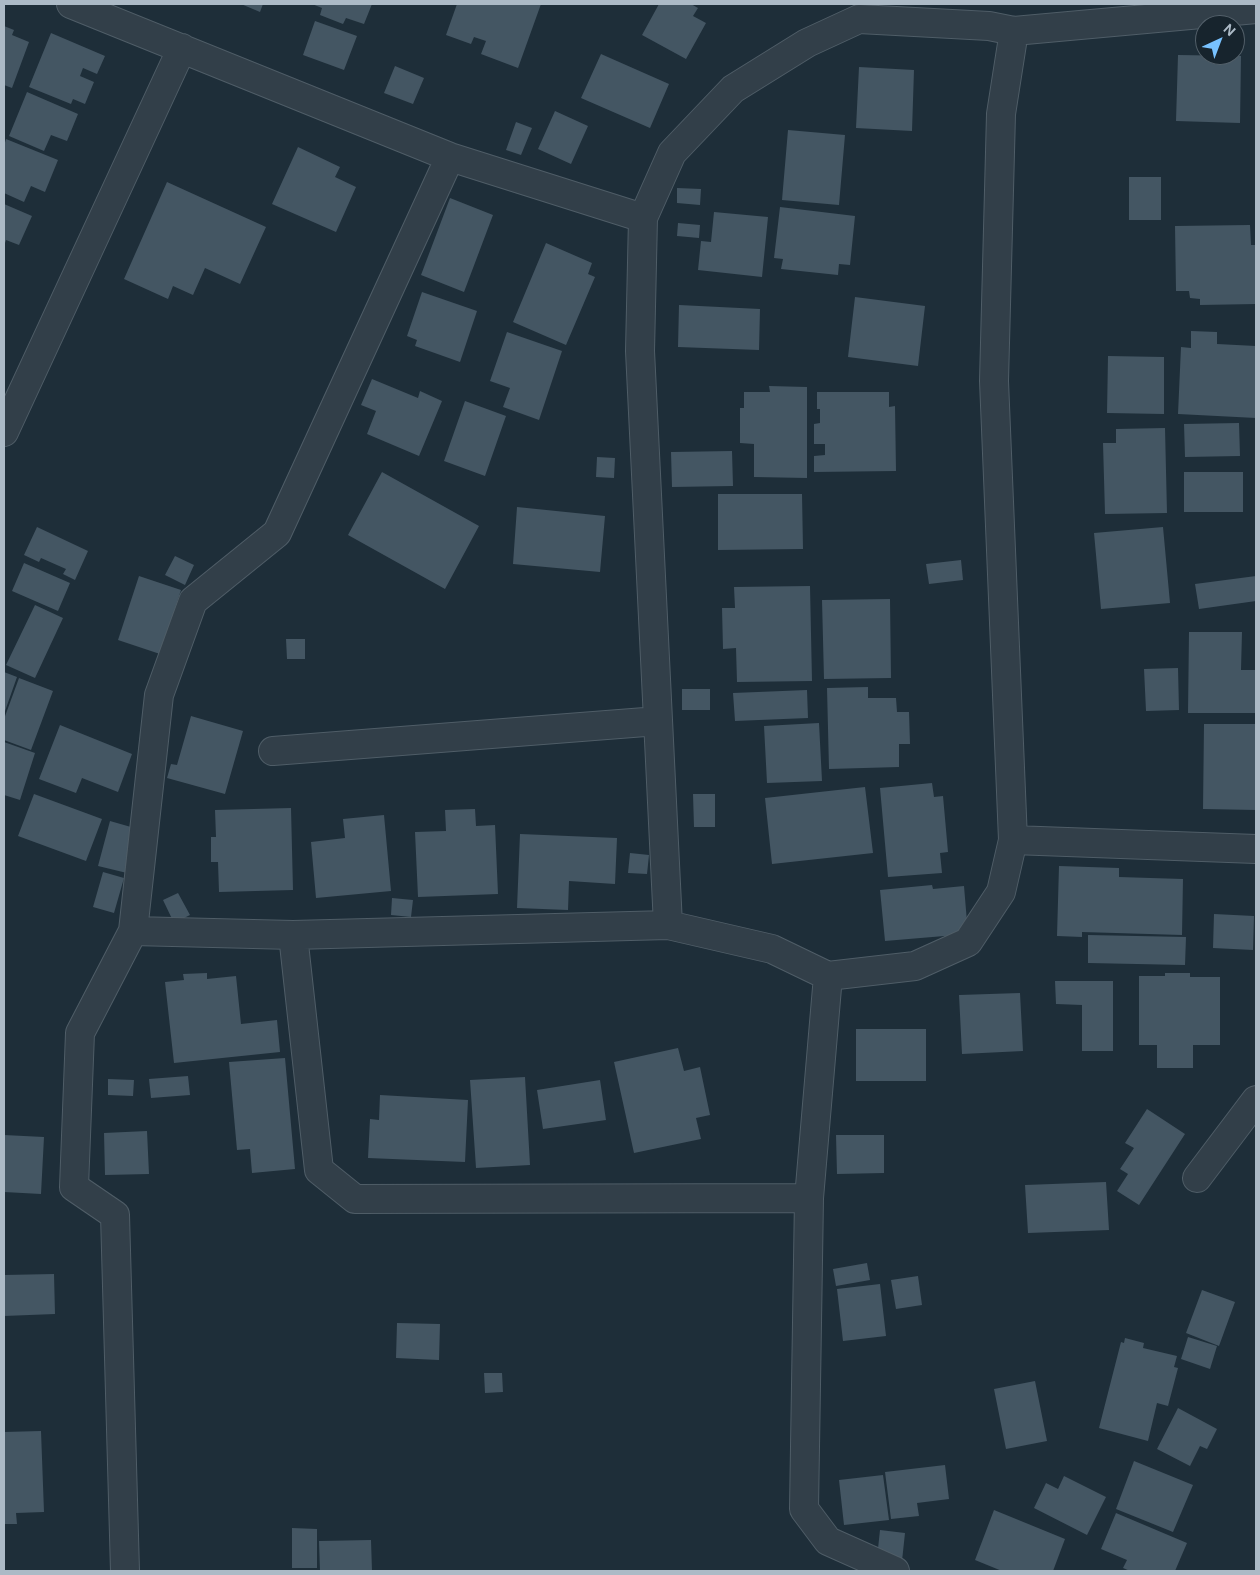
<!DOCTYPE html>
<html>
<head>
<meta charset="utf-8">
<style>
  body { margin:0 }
  #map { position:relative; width:1260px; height:1575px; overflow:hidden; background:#1e2e39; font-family:"DM Sans",sans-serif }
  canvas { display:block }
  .frame { position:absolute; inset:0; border:5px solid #acbac6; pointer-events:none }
  .north { position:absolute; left:1195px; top:15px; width:50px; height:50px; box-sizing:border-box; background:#17242d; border:1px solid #53606a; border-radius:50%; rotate:43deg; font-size:14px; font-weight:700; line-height:20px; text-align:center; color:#acbac6 }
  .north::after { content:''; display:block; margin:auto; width:18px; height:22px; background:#78c2ff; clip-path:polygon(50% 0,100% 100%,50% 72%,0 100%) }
</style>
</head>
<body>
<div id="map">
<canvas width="1260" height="1575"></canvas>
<div class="frame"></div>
<div class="north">N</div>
</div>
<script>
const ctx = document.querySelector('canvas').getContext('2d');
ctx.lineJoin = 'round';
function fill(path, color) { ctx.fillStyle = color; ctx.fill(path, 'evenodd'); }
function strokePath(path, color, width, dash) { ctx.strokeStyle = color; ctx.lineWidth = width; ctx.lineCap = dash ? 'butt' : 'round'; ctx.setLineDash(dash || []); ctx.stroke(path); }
const building = new Path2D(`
  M241,4H263L260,12Z
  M312,4H372L364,24L346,18L343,24L320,15L322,8Z
  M457,4H541L518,68L481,54L486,41L474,37L471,44L446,35Z
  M659,4H691L698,8L693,16L706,23L686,59L642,35Z
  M315,21L357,36L344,70L303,55Z
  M4,26L14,30L12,35L29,42L12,88L4,85Z
  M51,33L105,56L97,74L83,68L80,76L94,82L85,104L73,99L71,104L29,87Z
  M601,54L669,84L650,128L581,98Z
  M1178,55L1241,56L1240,123L1176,121Z
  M395,66L424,78L413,104L384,93Z
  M859,67L914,70L912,131L856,128Z
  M27,92L78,114L67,141L51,135L44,151L9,136Z
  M555,111L588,126L571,164L538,149Z
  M516,122L532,128L521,155L506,150Z
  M788,130L845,135L839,205L782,200Z
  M6,139L58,160L45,192L31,186L24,202L4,193V146Z
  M298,147L340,167L335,177L356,187L336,232L272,204Z
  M1129,177H1161V220H1129Z
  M167,182L266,227L240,284L205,268L193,295L173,286L168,299L124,279Z
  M677,188L701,189L700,205L677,203Z
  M450,198L493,215L464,292L421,275Z
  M4,204L32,216L19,245L6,240L4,246Z
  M780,207L855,216L850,265L839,264L838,275L781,269L783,259L774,258Z
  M714,212L768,217L762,277L698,270L701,241L711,242Z
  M678,223L700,225L699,238L677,236Z
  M1250,225L1251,245H1256V304L1200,305V299L1190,298L1189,291H1176L1175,226Z
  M546,243L592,263L588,274L595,277L566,345L513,322Z
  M422,292L477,311L460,362L415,346L417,340L407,336Z
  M855,297L925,306L918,366L848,357Z
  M679,305L760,309L759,350L678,347Z
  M1191,331L1217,332V344L1256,346V418L1178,414L1181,347L1191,348Z
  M507,332L562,351L539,420L503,407L510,388L490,381Z
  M1108,356L1164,357V414L1107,413Z
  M372,379L418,398L420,391L442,401L419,456L367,434L376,411L361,405Z
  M769,386L807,387V478L754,477V444L740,443V408H744V392H770Z
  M817,392H889V407L895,406L896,471L814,472V456L825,455V444H814V424L820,423V409H817Z
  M465,401L506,416L485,476L444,461Z
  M1239,423L1240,456L1185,457L1184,424Z
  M1165,428L1167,513L1105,514L1103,443H1116V429Z
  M732,451L733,486L672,487L671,452Z
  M597,457L615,458L614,478L596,477Z
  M382,472L479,526L445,589L348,535Z
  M1184,472H1243V512H1184Z
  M718,494H802L803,549L718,550Z
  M517,507L605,516L600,572L513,564Z
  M37,527L88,551L75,580L63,574L66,569L41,558L39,562L24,555Z
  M1163,527L1170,603L1101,609L1094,533Z
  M175,556L194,565L185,585L165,575Z
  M961,560L963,580L929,584L926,564Z
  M24,563L70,583L58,611L12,591Z
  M139,576L181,590L160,654L118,640Z
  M1256,576V601L1199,609L1195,584Z
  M810,586L812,681L737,682L736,648L723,649L722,608H735L734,587Z
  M890,599L891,678L824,679L822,600Z
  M35,605L63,618L35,678L6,665Z
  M1189,632H1242L1241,670H1256V713H1188Z
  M286,639H305V659H287Z
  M1178,668L1179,710L1146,711L1144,669Z
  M4,672L17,677L4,714Z
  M19,678L53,691L31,750L4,740V719Z
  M868,687V698H896L897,712H909L910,744H899V767L829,769L827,688Z
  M682,689H710V710H682Z
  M807,690L808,718L735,721L733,693Z
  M191,716L243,731L225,794L167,778L171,764L177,765Z
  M819,723L822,781L767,783L764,726Z
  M1204,724H1256V810L1203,809Z
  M60,725L132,754L118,792L82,778L76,793L39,779Z
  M4,742L35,753L20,800L4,795Z
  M932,783L934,797L943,796L948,852L940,853L942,873L888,877L880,788Z
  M865,787L873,853L772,864L765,798Z
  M34,794L102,819L86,861L18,836Z
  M693,794H715V827H694Z
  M291,808L293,890L219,892L218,862H211V837H216L215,810Z
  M475,809L476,826L495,825L498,894L418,897L415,832L446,831L445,810Z
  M384,815L391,891L316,898L311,842L345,838L343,819Z
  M110,821L138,829L127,873L98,866Z
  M520,834L617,838L615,884L569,881L568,910L517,908Z
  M630,853L649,855L647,874L628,873Z
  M1059,866L1119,868V877L1183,879L1182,935L1082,932V937L1057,936Z
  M103,872L124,878L114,913L93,907Z
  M932,885L933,889L964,886L968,934L885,941L880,890Z
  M178,893L190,915L174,923L163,900Z
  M392,898L413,900L411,917L391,915Z
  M1214,914L1254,916L1253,950L1213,948Z
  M1088,935L1186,937L1185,965L1088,963Z
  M207,973V979L236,976L241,1024L277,1020L280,1052L174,1063L165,982L184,980L183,974Z
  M1165,973H1190V977H1220V1045H1193V1068H1157V1045H1139V976H1165Z
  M1055,981H1113V1051H1082V1005L1056,1004Z
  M1020,993L1023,1051L962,1054L959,995Z
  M856,1029H926V1081H856Z
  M678,1048L684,1071L700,1067L710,1115L696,1118L701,1139L634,1153L614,1062Z
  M285,1058L295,1169L252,1173L250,1149L237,1150L229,1062Z
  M188,1076L190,1095L151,1098L149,1079Z
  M525,1077L530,1165L476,1168L470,1080Z
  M108,1079L134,1080L133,1096L108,1095Z
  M600,1080L606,1120L543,1129L537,1090Z
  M380,1095L468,1100L465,1162L368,1158L370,1119L379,1120Z
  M1147,1109L1185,1134L1139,1205L1117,1191L1128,1174L1120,1169L1134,1148L1125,1143Z
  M147,1131L149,1174L105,1175L104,1133Z
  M4,1135L44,1137L41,1194L4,1192Z
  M836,1135H884V1173L837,1174Z
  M1106,1182L1109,1230L1028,1233L1025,1185Z
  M867,1263L870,1280L836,1286L833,1269Z
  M54,1274L55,1314L4,1316V1275Z
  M918,1276L922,1305L896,1309L891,1280Z
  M880,1284L886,1336L843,1341L837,1289Z
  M1202,1290L1235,1302L1219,1346L1186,1333Z
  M397,1323L440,1324L439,1360L396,1358Z
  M1188,1337L1217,1346L1210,1369L1181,1359Z
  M1125,1338L1144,1343L1143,1348L1177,1356L1174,1367L1178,1368L1168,1406L1157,1403L1148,1441L1099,1428L1121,1342L1124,1343Z
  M484,1373H502L503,1392L485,1393Z
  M1035,1381L1047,1441L1006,1449L994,1389Z
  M1178,1408L1217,1429L1207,1449L1200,1446L1190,1466L1157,1449Z
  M41,1431L44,1512L16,1513L17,1524H4V1432Z
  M1134,1461L1193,1485L1173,1532L1116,1509Z
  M945,1465L949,1499L917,1503L919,1516L891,1519L885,1472Z
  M883,1475L889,1520L844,1525L839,1480Z
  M1064,1476L1106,1497L1087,1535L1034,1508L1046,1483L1058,1489Z
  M994,1510L1065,1539L1053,1571H1002L975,1560Z
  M1116,1513L1187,1543L1175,1571H1130L1123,1568L1127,1560L1101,1549Z
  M292,1528L317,1529V1568H292Z
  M880,1530L905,1533L902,1561L877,1558Z
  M371,1540L372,1571H320L319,1541Z`);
const minor = new Path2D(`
  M71,4L450,157L643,218
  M4,432L182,48
  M273,751L658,721
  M1013,840L1256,849
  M668,925L640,351L643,218L672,153L733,89L807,43L859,19L989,26L1014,31L1256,9
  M133,931L293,935L668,925L772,949L828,976L915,966L968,942L1001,892L1013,840L994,381L1001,114L1014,31
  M293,935L319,1170L355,1199L809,1198
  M828,976L809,1198L804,1509L828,1541L895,1571
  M1197,1178L1256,1100
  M125,1571L115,1215L74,1187L80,1033L133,931L159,695L193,601L277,533L450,157`);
fill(building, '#445663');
strokePath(minor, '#4f5d67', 30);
strokePath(minor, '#323f49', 28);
</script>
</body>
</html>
